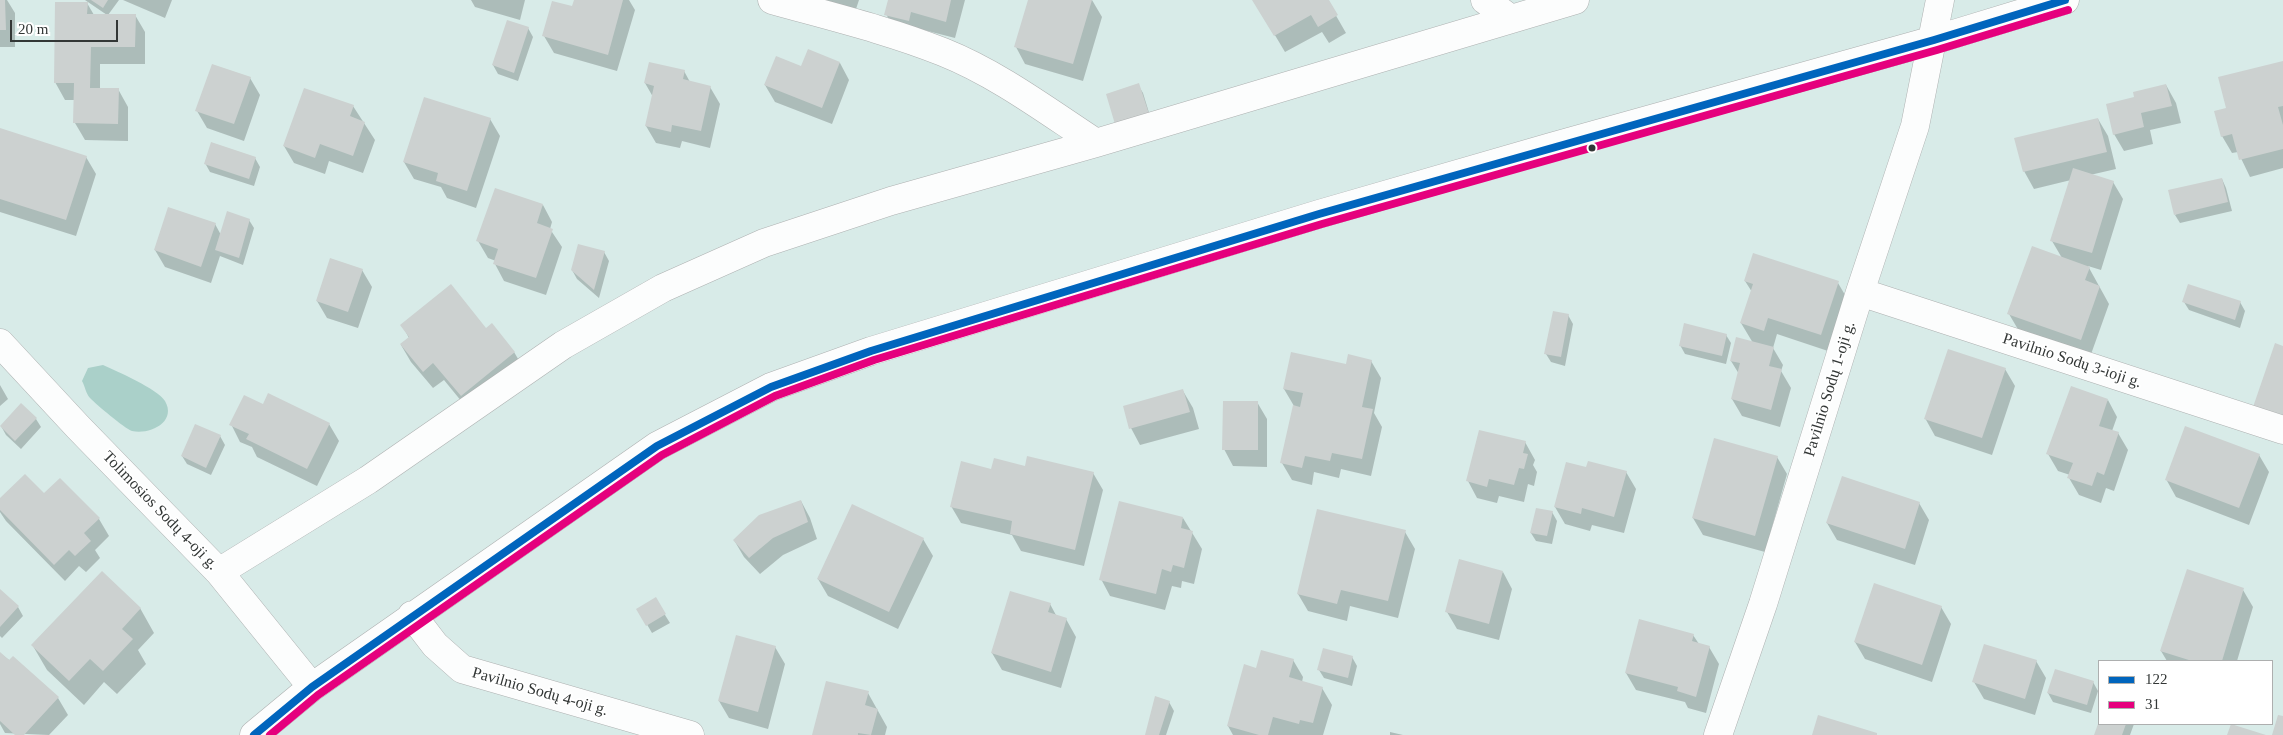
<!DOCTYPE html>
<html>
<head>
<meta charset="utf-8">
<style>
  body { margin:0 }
  #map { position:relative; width:2283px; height:735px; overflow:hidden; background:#eef3f2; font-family:Georgia,serif }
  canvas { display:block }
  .legend { position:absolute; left:2098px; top:660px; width:175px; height:65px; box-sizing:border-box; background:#fff; border:1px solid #adafaf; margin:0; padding:6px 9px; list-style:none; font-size:15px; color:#333736 }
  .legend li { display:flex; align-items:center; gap:10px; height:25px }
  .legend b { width:25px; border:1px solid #adafaf }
  .scale { position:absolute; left:10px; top:20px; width:108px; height:22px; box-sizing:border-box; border:2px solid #333736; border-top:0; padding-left:6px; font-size:15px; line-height:18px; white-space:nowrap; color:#333736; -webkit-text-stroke:4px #fff; paint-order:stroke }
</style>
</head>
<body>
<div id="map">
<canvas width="2283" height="735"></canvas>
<ul class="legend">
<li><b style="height:6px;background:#0065bd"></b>122</li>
<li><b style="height:6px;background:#e5007d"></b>31</li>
</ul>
<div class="scale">20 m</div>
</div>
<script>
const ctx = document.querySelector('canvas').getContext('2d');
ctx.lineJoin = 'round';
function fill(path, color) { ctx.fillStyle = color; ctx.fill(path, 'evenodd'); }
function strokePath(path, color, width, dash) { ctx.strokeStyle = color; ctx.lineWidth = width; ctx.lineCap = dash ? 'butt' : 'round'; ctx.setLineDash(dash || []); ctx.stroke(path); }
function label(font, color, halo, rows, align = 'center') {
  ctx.font = font + ' Georgia,serif'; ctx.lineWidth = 4; ctx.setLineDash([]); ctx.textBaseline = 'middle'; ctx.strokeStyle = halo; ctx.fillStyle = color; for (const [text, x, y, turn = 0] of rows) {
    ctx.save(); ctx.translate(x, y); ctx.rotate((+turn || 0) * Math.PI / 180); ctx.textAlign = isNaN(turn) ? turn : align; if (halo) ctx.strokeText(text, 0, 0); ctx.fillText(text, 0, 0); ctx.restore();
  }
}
const green = new Path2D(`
  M0,0H2283V735H0ZM2099,661H2272V724H2099Z`);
const water = new Path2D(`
  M103,365C116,371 158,389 165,401C177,422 150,435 132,431C124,428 97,405 90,398C86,394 85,386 82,381L88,368Z`);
const shadow = new Path2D(`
  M0,0H7L15,13V47H0Z
  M85,0H119L108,15H135L145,32V64H100V89H118L128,107V141L85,140L75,123V100H65L55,82L87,3L94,15H107Z
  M123,0H172L165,18Z
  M471,0H525L520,20L475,7Z
  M575,0H629L635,10L617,71L554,53L544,36L573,8Z
  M822,0H859L856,9Z
  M890,0H965L955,38L920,29L918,38L896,32L886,14Z
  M1029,0H1092L1102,17L1083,81L1025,64L1016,47Z
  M1254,0H1327L1346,33L1329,43L1322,32L1285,52Z
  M528,28L533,37L518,81L498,74L493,65Z
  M840,63L849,80L832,124L775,102L765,85L802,68Z
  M2283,63V168L2250,177L2238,152L2232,153L2222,136L2228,109Z
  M684,71L690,82L710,87L720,104L710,148L682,141L680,148L656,143L646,126L653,97L645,83Z
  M250,78L260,95L244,141L207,128L197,111Z
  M1138,85L1143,93L1154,129Z
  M2166,85L2176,103L2181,123L2150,130L2153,144L2124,151L2114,134L2135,98Z
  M353,106L375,140L363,173L329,161L325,174L294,163L284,146Z
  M490,119L500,136L476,208L447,198L441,187L414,179L404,162Z
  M2098,119L2108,136L2116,169L2090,175L2113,182L2123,199L2101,270L2088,266L2109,304L2090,357L2019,331L2009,314L2062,258L2052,241L2071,180L2034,189L2024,171Z
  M0,129L86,157L96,174L76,236L0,212Z
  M255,158L260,167L254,186L210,172L205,163Z
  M2222,179L2226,188L2232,211L2180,223L2175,215Z
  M543,205L552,222L550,229L562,247L546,295L504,281L495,264L496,261L488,258L478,241Z
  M249,220L254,228L243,265L220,256L211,283L165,267L155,250L215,224L221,235Z
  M604,252L609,261L599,298L577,279L572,270Z
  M362,270L372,287L358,328L327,318L317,301Z
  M1745,281L1838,283L1848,300L1831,352L1777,334L1773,348L1783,365L1781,371L1791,388L1780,427L1742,416L1732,399L1739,374L1731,361L1753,343L1741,323L1752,292Z
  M2184,302H2240L2245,311L2240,328L2189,310Z
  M1568,315L1573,324L1565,366L1551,362L1546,354Z
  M402,325L486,329L514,352L524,369L471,413L444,380L433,388L411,362L401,345L409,338Z
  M1726,335L1731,343L1726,364L1685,354L1680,345Z
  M1371,361L1381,378L1374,413L1382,427L1371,476L1341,469L1339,478L1314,472L1312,485L1292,480L1282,463L1294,406L1284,389Z
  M2005,369L2015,386L1992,455L1935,436L1925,418Z
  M0,385L8,399L0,406Z
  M1183,391L1193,408L1199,429L1140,445L1131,428Z
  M2108,400L2117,417L2112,431L2118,433L2128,450L2114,491L2106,488L2101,503L2079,495L2069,478L2070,475L2058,471L2048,454Z
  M1257,402L1267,419V467L1233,466L1224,449Z
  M21,405L36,419L41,427L21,449L6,435L1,426Z
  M264,406L329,424L339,441L317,486L257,457L252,447L240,442L231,424Z
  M220,436L225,445L211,475L187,464L182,456Z
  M1525,442L1535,460L1533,465L1537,472L1534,486L1528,484L1524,502L1499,496L1497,503L1477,498L1468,481Z
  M2259,455L2269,472L2249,525L2176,497L2166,479Z
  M1777,457L1787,474L1765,552L1703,535L1693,518Z
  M1026,467L1093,473L1103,490L1084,566L1021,551L1012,535L961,523L951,506L992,470Z
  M1587,469L1626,472L1636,489L1624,533L1592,525L1590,531L1565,524L1555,507Z
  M44,495L99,519L109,536L95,550L100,558L86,572L79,566L65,581L6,521L0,512V500Z
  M801,501L810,518L817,539L783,555L760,574L744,557L734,540Z
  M1919,503L1929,520L1915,565L1837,540L1827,523Z
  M1552,512L1557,521L1552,544L1536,541L1531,533Z
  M1183,518L1202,549L1194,584L1182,581L1181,588L1172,586L1165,610L1110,596L1101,579Z
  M1405,532L1415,549L1398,618L1350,606L1347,621L1308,611L1298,594Z
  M923,539L933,556L898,629L828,596L818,579Z
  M1503,572L1512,589L1499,640L1457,629L1447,612Z
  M0,590L18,607L23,616L2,638L0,636Z
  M2243,590L2253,607L2237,661H2167L2161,651Z
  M655,599L670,623L652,633L638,609Z
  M1050,604L1057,617L1066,619L1076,637L1061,688L1002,670L992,653Z
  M1941,607L1951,624L1932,682L1865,659L1855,642Z
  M140,608L154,633L138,650L146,664L117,694L104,682L84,705L47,670L33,646Z
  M1693,635L1699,644L1709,647L1719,664L1706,713L1688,708L1685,702L1636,690L1626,673Z
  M775,647L785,664L768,729L729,718L719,701Z
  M0,653L58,698L68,715L49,735L5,733L0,724Z
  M1352,657L1357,666L1352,686L1324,678L1319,670Z
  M1293,660L1303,677L1302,682L1322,688L1332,705L1323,735H1233L1228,726L1257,670Z
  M2036,661L2046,678L2035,715L1984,699L1974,682Z
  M2093,682L2098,691L2091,713L2053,702L2048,693Z
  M868,693L887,727L885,735H814Z
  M1169,702L1174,711L1166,735H1146Z
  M2099,723V724H2134L2130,735H2095Z
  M1390,732L1403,735H1390Z`);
const building = new Path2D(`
  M0,0H5L6,30H0Z
  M91,0H108L103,8Z
  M574,0H623L608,55L542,36L552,1L572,6Z
  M888,0H951L946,22L911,12L909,21L884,15Z
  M1028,0H1092L1073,64L1014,47Z
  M1252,0H1329L1338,15L1318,27L1311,15L1274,36Z
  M55,2H88L87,14H136L135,47H91L90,88H119L118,124L73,123L74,83H54Z
  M507,20L529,27L514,73L492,65Z
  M808,49L840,62L822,108L764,85L776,56L801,66Z
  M2283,61V106L2278,107L2283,125V149L2239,160L2232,134L2221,137L2214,111L2226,108L2218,77Z
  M649,62L685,70L683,79L711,86L701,131L672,125L671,132L645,126L654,86L644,83Z
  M212,64L251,77L234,124L195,111Z
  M1139,83L1151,120L1117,131L1106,94Z
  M2166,84L2172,106L2141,113L2144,127L2113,135L2106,104L2134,97L2133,92Z
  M304,88L354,105L350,116L365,122L353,156L320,144L315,158L283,146Z
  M424,97L491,118L467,191L436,181L438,173L403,162Z
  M2098,118L2107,152L2023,172L2014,138Z
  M0,128L87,156L66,220L0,199Z
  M211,142L256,157L249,179L204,164Z
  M2073,168L2114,181L2092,253L2050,241Z
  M2222,178L2228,202L2174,215L2168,190Z
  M495,188L543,204L537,223L553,229L536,278L493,264L498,249L476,241Z
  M168,207L216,223L201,267L154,250Z
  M227,211L250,219L239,258L215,250Z
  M578,244L605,251L594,290L571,270Z
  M2032,246L2090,267L2085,280L2100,286L2081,340L2007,314Z
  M1753,253L1839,281L1821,335L1768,318L1764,331L1740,323L1753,284L1744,281Z
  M330,258L363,269L348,312L316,301Z
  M451,284L486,328L492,323L515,352L461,396L433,363L423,372L400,344L409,337L400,325Z
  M2188,284L2241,301L2235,320L2182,302Z
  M1553,311L1569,314L1561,357L1544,354Z
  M1684,323L1727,334L1722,356L1679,346Z
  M1736,337L1774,347L1769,366L1782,369L1771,410L1731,399L1740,363L1730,361Z
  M2275,343L2283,346V420L2252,410Z
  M1948,349L2006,368L1982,438L1924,419Z
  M1291,352L1346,364L1348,354L1372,360L1362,407L1373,409L1362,459L1332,453L1330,461L1305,456L1302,468L1280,463L1293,405L1300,407L1303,393L1283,389Z
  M2071,386L2108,399L2099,426L2119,432L2104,475L2097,472L2092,486L2067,478L2073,463L2046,454Z
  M1183,389L1190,412L1129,429L1123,406Z
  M268,393L330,423L307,469L246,439L249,434L229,425L244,395L263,404Z
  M1223,401H1258V450H1222Z
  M21,403L37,418L15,441L0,426Z
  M195,424L221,435L206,468L181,456Z
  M2185,426L2260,454L2239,508L2165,480Z
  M1479,430L1526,441L1523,453L1528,454L1524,469L1519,468L1514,485L1489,479L1487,487L1466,481Z
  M1714,438L1778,456L1755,536L1692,518Z
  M1027,456L1094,472L1075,550L1010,534L1012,521L950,507L961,461L991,469L994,458L1025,466Z
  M1588,461L1627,471L1614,517L1582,508L1581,514L1554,507L1566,462L1586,467Z
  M25,474L44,493L60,478L100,518L84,533L91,541L75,556L69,550L54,565L0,510V498Z
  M1842,476L1920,502L1905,549L1826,523Z
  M801,500L808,522L773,538L749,558L733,540L759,515Z
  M1119,501L1183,517L1181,528L1193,531L1184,568L1173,565L1171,572L1162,569L1156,594L1099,580Z
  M852,504L924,538L889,612L817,579Z
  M1536,508L1553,511L1547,536L1530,533Z
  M1317,509L1406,530L1388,601L1341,590L1337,604L1297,594Z
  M1459,559L1503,571L1489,624L1445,612Z
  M2187,569L2244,588L2222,661H2192L2160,651Z
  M102,571L141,608L122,629L133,639L103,671L90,659L69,681L31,645Z
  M1874,583L1942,606L1922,665L1854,642Z
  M0,589L19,606L0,627Z
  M1010,591L1051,603L1048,612L1067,618L1051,672L991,653Z
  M656,597L666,614L646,626L636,609Z
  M1639,619L1694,634L1692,641L1710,646L1696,697L1677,691L1678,687L1625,673Z
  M736,635L776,646L758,712L718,701Z
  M1984,644L2037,660L2025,699L1972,682Z
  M1323,648L1353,656L1348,678L1317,670Z
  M1261,650L1294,659L1289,677L1323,687L1313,723L1300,720L1299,724L1273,717L1268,735H1259L1227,726L1244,664L1256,668Z
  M0,652L9,660L13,656L59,697L24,735H15L0,721Z
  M2055,669L2094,681L2087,705L2047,693Z
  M826,681L869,691L865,705L878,709L871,735L858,733V735H812Z
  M1155,696L1170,701L1159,735H1145Z
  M1818,715L1877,733V735H1812Z
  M2278,715L2283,716V735H2272Z
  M2098,724H2126L2122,735H2094Z
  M2231,724L2266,735H2227Z`);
const minor = new Path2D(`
  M772,0C829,16 888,30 943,52C998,74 1047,111 1096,143
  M1485,0L1511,19
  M1860,292L2283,430
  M0,343L78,427L219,572L312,687
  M219,572L368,480L563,345L663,288L764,243L891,201L1096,143L1575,0
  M412,615L435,645L462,669L690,735
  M254,735L312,687L657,446L771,387L871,351L1319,214L1551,147L1934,40L2065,0
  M1718,735L1763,604L1860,292L1915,126L1940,0`);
const bus1 = new Path2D(`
  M254,735L312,687L657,446L771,387L871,351L1319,214L1934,40L2065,0`);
const bus2 = new Path2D(`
  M270,735L318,695L662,455L775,396L874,360L1322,224L1937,50L2068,10`);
const markers = [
  [1592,148,4.5,"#333736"]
];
const streetNames = [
  ["Pavilnio Sodų 3-ioji g.",2072,361,18],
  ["Pavilnio Sodų 1-oji g.",1830,389,-73],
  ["Tolimosios Sodų 4-oji g.",160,511,46],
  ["Pavilnio Sodų 4-oji g.",540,692,16]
];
fill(green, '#d8ebe8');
fill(water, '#aad0c9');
fill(shadow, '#0003');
fill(building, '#ccd1d0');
strokePath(minor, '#aeb1b1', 29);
strokePath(minor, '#fcfdfd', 28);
strokePath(bus1, '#0065bd', 8);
strokePath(bus2, '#e5007d', 8);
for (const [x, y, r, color] of markers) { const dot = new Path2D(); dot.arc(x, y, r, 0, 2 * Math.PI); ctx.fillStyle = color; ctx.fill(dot); strokePath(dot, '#fff', 2); }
label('16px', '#333736', '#fff', streetNames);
</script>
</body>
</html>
